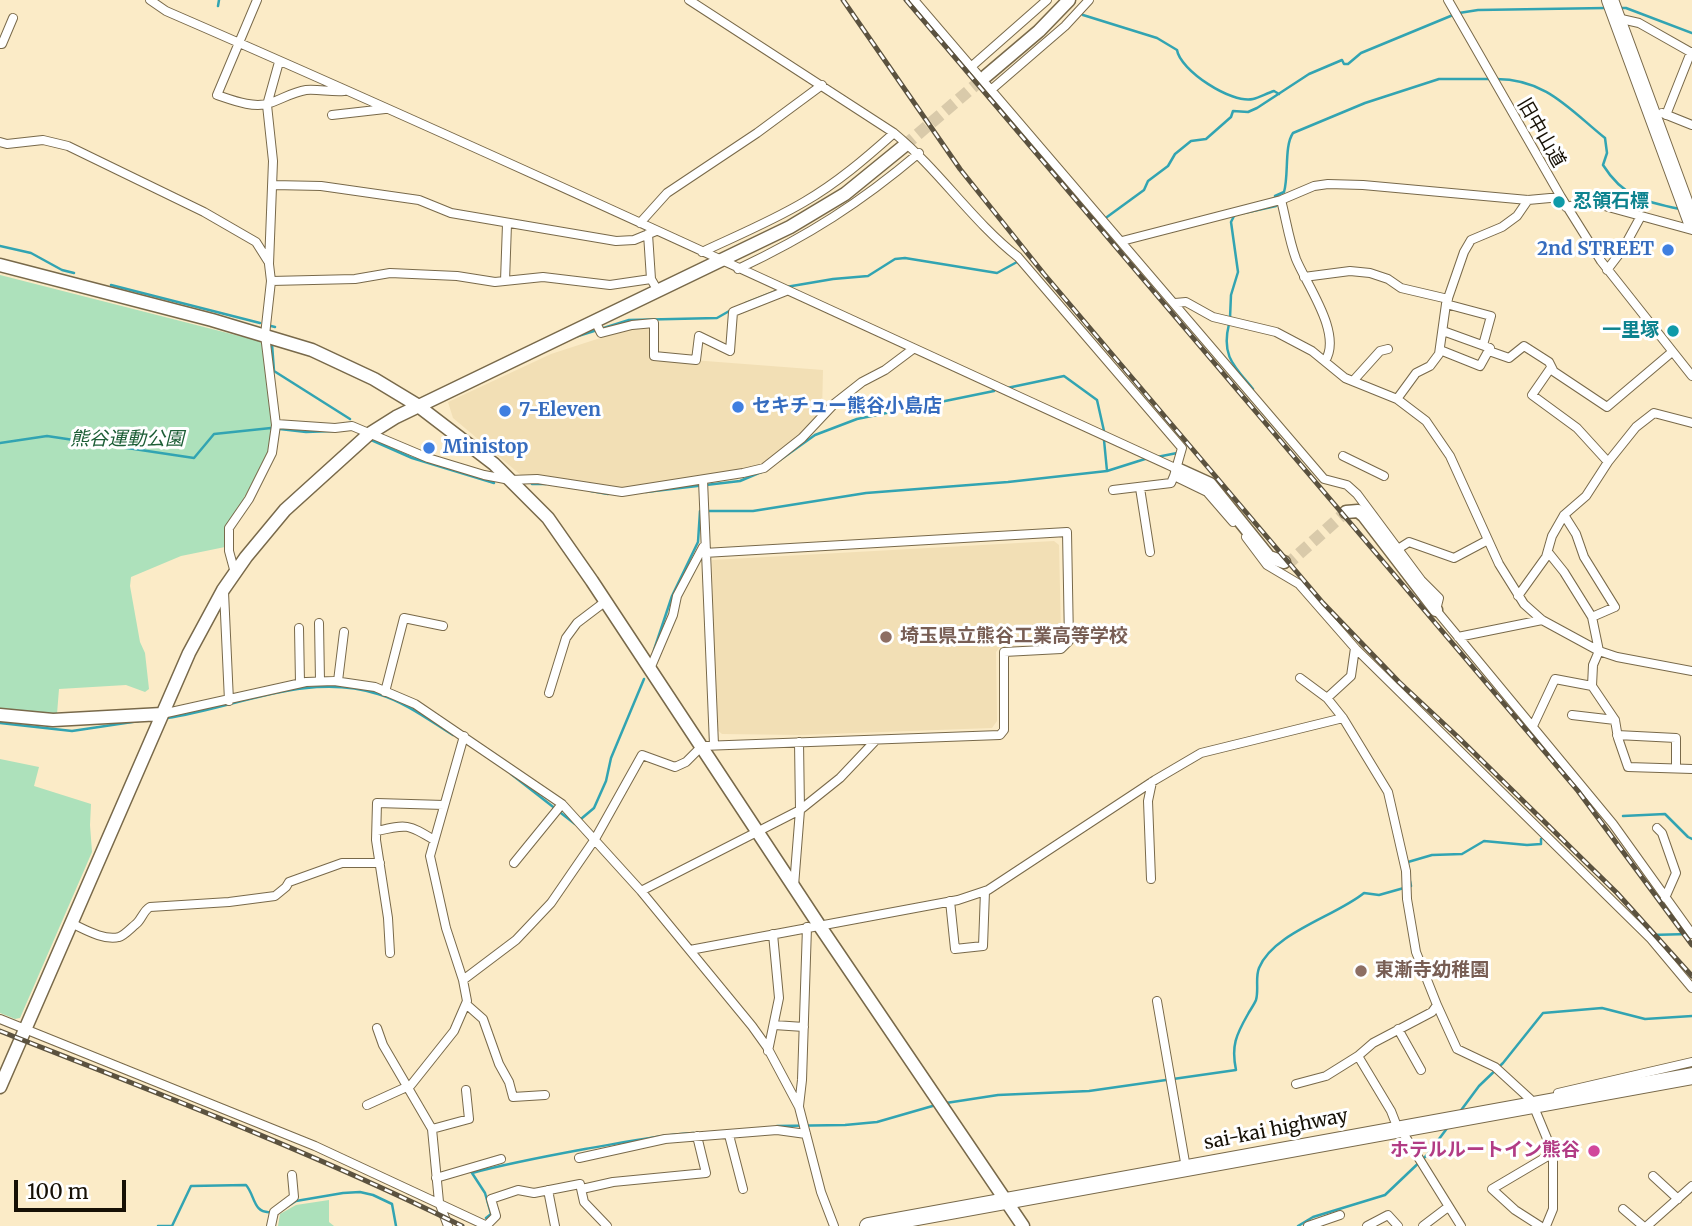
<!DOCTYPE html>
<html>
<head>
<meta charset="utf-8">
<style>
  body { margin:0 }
  #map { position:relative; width:1692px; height:1226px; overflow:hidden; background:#fbebc7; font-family:Merriweather,serif }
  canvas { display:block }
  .scale { position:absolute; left:14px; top:1180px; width:112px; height:32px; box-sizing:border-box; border:4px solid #161005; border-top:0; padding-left:9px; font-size:21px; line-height:24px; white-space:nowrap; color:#161005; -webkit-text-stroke:5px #fff; paint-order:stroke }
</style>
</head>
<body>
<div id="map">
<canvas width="1692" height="1226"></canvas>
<div class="scale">100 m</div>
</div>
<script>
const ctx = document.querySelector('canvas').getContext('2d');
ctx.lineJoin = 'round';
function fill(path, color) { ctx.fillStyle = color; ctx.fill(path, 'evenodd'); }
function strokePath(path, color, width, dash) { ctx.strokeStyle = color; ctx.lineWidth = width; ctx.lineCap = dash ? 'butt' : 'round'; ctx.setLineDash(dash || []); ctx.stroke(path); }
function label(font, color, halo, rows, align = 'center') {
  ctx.font = font + ' Merriweather,"Noto Sans JP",serif'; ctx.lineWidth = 6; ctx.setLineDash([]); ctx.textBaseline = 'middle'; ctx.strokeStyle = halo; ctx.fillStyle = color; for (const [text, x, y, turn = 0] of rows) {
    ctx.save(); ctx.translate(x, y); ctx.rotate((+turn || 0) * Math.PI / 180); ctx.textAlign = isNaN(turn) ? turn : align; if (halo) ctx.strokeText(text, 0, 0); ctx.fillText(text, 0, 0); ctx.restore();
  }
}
const built = new Path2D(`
  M634,327L653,328V357L823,370L822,412L803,434L763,466L623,490L522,476L453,418L448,402L551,354Z
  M1054,541L1059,545L1061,634L1056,640L1003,643L996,652L997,721L992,728L799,735L722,734L715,728L712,560Z`);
const green = new Path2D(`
  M0,275L259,341L262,344L274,427L270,450L226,531L225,547L181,556L131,577L130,586L140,642L145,653L149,689L145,692L126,685L59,689L57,714L0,712Z
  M0,759L39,767L34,786L91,804L90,825L92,852L20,1018L15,1019L0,1013Z
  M329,1200V1222L334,1226H278L280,1214L296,1205Z`);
const stream = new Path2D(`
  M218,6L219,0
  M1619,8H1626L1692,33
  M1459,13L1478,10L1606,8
  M1083,15L1157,38L1177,50C1180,70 1231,104 1253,99C1259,98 1267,93 1274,91L1279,94
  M1496,79C1546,79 1569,109 1605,138L1607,153L1603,165C1623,197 1645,202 1680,209
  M1244,213L1276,206L1275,196L1284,192C1289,175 1284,146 1293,133L1365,103L1439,79H1489
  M1107,217L1144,190L1148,181L1168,166L1175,154L1191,141L1206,139L1231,117L1233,111L1248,112L1257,108L1309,74L1342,60L1344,64H1348L1361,53L1453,15
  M0,246L31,253L62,270L74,273
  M111,285L260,323
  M786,287L833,279L868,276L895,259L905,258L997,273L1017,262
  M746,303L779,290
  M1230,318L1231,295L1238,272L1231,222L1234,216
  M1229,324C1221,356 1234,366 1253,389L1252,390
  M271,326L275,327
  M575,337L629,320L717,318L731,310
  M272,344L274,371L350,419
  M1007,388L1064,376L1097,400L1104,431
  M369,439L412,458L494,483
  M1104,440L1107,471
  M0,443L47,436L194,458L214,434L271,428L306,432L333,431
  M1157,457L1177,453
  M780,460L815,435L857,419L994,391
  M532,484H546
  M591,491L608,494
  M646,492L740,481L766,470
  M654,650L672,596L698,542L700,511H753L866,493L1008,482L1107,471L1145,459
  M167,718C235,708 308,671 378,694C405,702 429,720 453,735
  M0,723L72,731L139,721
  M511,774L575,824L594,808L606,781L611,758L644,679
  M1623,816L1665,814L1688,837L1692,839
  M1408,864V862L1432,855L1462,854L1484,841L1527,845L1541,844V839
  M1650,935L1689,934
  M946,1103L998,1095L1089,1091L1236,1070C1231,1046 1236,1035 1248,1014C1250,1010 1254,1005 1256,1000C1259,989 1255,978 1259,968C1273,933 1336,916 1364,893L1379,895L1411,886L1410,881
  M1459,1113L1479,1086L1503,1063L1543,1013L1602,1008L1645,1019L1692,1016
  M777,1126L845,1125L877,1122L936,1105
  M277,1213L296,1201L343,1193L360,1192L373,1195L392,1204L396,1226
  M486,1218L491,1214L485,1193L472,1173C509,1163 547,1156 585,1149C621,1143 657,1135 694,1133
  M158,1226H172L191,1186L246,1185C255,1195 253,1214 271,1212
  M1298,1226L1313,1217L1385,1195L1427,1155L1448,1127`);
const secondaryTunnel = new Path2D(`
  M904,146L986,76
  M1284,562L1291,561L1346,512`);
const street = new Path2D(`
  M150,0L166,11C505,158 840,315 1177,469
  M257,0L217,95C232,100 254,109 270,103C282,99 293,92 306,90C318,89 331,92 344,91
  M689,0L894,133C940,171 972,221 1018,257L1182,448L1174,476L1207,492L1233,522
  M914,0L1324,479L1347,485L1357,494L1421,580L1439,598L1436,610L1613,824L1692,934
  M1448,0L1561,197L1601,261L1692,376
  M1617,18L1639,23L1692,53
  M0,44H2L13,18
  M972,66L1047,0
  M992,89L1065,26L1089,0
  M1662,113L1692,125
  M332,115L385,109
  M1666,115L1691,52
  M0,142L7,144L43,140L68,146L204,212L256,242L268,261
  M273,185L321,186L419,200L451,213L616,241L634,240L656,231
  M1281,200C1286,219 1289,240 1296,259C1306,284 1343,334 1325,361
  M1566,207L1590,202L1692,230
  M640,223L667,193L757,133L822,85
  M648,234L651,279
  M1122,241L1281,200L1314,186L1328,184L1363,185L1528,200L1561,197
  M702,252C736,236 772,221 804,202C837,183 866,158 894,133
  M738,269C808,236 860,203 919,153
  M1607,270L1623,249L1641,216
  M1304,277L1350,271L1370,273L1388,279L1401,288L1448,299
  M271,281L355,279L390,273L457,276L495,282L543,277L610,285L651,279L658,291
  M505,281L507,224
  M1175,303L1186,302L1213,317L1276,332L1312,351L1345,378L1397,399L1426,421L1450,456L1499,564L1524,604L1542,620L1599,651L1617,657L1692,671
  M1446,304L1491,316L1483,345
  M595,321L601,333L632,325L654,323V356L696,360L699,336L730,351L733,312L786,291
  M1440,350L1480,366L1490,348L1443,331
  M1489,351L1509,358L1524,346L1549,362L1553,370
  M1353,381L1380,351L1388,349
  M1397,399L1416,373L1430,366L1439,354L1446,304L1464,252L1471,240L1502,227L1517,216L1528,200
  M276,424L335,428L352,426L428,458L484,475L510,480L537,479L622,492L743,473L764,468L802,438L834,404L862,382L885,370L913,349
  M1343,456L1384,476
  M1608,462L1577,428L1532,395L1550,369L1607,407L1672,352
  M703,480L714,745
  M1140,488L1150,552
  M1113,490L1171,483L1174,476
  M1564,515L1576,534L1584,557L1615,607L1592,617
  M1246,537L1267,565L1299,584L1355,648L1651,939L1692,988
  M1398,549L1409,542L1454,558L1488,540
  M235,573L229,551V528L249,499L272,453L276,425L265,335L271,281L269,264L273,161L267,105L279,62
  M224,592L229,701
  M1518,596L1546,557L1552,536L1564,515L1586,496L1608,462L1636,427L1654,413L1692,423
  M319,623L320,681
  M299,628L300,683
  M1458,637L1542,620
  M1355,648L1351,676L1327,698L1343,718L1388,792L1406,871L1407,899L1416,952L1437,1005L1432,1012L1373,1043L1358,1056L1391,1111L1398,1129L1405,1136L1461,1226
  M650,669L673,615L677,596L703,547
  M1300,678L1327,698
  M338,681L344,632
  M1592,686L1615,720
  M385,692L404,618L443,626
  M549,693L566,638L577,623L606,601
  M162,714L306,682L334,681L375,687L415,704L562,804L641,891L752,1026L767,1047L799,1107L821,1192L834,1226
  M1572,715L1615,720L1618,738L1628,767L1692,769
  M1533,726L1555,679L1592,686L1593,665L1599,651L1592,617L1564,572L1548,552
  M1617,735L1676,738V768
  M1657,828L1662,833L1676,873L1665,898
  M377,831C407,824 408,824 434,840
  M514,863L562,804
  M1151,879L1148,801L1152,782
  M794,886L800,810L799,742
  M641,891L800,810L840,778L876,740
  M950,901L955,949L983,946L985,891
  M71,923C84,929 104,941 119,937C124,936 132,927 136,924C142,919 143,911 150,907L229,902L275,896L286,887L289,882L342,863H380
  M690,950L958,900L988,890L1155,780L1201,753L1343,718
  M390,953L388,918L376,840L377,803L444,805
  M463,980L516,940L551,903L595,839L642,755L675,767L686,762L702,746L1000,735L1004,730V652L1061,649L1069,641L1067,532L704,553
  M1157,1001L1186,1168
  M466,1004L483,1019L499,1064L509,1082L513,1097L545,1095
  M1437,1005L1457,1049L1495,1067L1530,1099
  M0,1019L315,1146L487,1226
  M774,1025L804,1027
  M377,1028L383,1045L432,1129L439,1202L448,1226
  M1398,1029L1421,1070
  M768,1051L779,998L773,934
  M1296,1084L1326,1076L1358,1056
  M1558,1093L1692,1062
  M367,1105L411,1085L454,1031L467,1001L463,980L446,928L430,856L464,736
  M799,1106L802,1080L807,927
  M1536,1112L1553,1153V1209L1546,1226
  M432,1129L469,1119L466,1090
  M729,1135L743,1189
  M579,1158L665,1139L777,1130L806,1134
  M1653,1176L1678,1199
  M436,1178L501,1159
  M582,1189L613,1182L706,1173L697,1136
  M548,1190L555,1226
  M1623,1209L1643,1226
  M271,1226L274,1212L294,1197L292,1175
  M486,1226L496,1216L491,1199L518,1190L534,1193L580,1184L584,1202L607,1226
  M1308,1226L1340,1215
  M1367,1226L1388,1215L1398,1226
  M1423,1226L1448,1207
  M1540,1226L1515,1210L1492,1189L1553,1153
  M1647,1226L1692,1186`);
const secondary = new Path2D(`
  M986,76L1039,31L1069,0
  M0,265L212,320L312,350L374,379L417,405L494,464L548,518L592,581L819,925L1023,1226
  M1177,469L1210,484L1269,557L1284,562
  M1346,512L1358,511L1364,516L1436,610
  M0,715L53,720L162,714
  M0,1087L189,653L223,590L246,557L285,510L369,434L396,417L790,227L845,194L904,146`);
const highway = new Path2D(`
  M1610,0L1692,223
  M868,1226L1692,1076`);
const rail = new Path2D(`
  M843,0L960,169L1044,274L1323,603L1399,682L1459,738L1617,893L1692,976
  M906,0L1578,791L1692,945
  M0,1031C155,1092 312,1152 462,1226`);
const markers = [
  [1559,202,7,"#0f9aa8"],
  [1668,250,7,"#3f7fe0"],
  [1673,331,7,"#0f9aa8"],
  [738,407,7,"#3f7fe0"],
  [505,411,7,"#3f7fe0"],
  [429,448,7,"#3f7fe0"],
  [886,637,7,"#8d6e63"],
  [1361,971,7,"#8d6e63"],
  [1594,1151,7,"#d1479c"]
];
const streetNames = [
  ["旧中山道",1541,133,60],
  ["sai-kai highway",1276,1130,-11]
];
const cultureNames = [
  ["忍領石標",1573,202],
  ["一里塚",1659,331,"right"]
];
const shopNames = [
  ["2nd STREET",1654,250,"right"],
  ["セキチュー熊谷小島店",752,407],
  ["7-Eleven",519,411],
  ["Ministop",443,448]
];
const parkNames = [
  ["熊谷運動公園",127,440]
];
const educationNames = [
  ["埼玉県立熊谷工業高等学校",900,637],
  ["東漸寺幼稚園",1375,971]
];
const hotelNames = [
  ["ホテルルートイン熊谷",1580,1151]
];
fill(built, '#f2dfb5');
fill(green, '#ade1bb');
strokePath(stream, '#32a4b2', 2.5);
strokePath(secondaryTunnel, '#d9caaa', 12, [12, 6]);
strokePath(street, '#78694a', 10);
strokePath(secondary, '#78694a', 15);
strokePath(highway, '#78694a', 18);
strokePath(street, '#fff', 8);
strokePath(secondary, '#fff', 12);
strokePath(highway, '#fff', 16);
strokePath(rail, '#5b523f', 5);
strokePath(rail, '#fff', 2.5, [8]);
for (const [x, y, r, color] of markers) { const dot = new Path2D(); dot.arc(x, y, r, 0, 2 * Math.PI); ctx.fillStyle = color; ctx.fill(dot); strokePath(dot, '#fff', 2.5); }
label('19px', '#161005', '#fff', streetNames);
label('bold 19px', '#0d838f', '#fff', cultureNames, 'left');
label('bold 19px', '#366cbe', '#fff', shopNames, 'left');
label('italic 19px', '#1d5e36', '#fff', parkNames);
label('bold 19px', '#785e54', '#fff', educationNames, 'left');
label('bold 19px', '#b23c85', '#fff', hotelNames, 'right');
</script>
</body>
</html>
